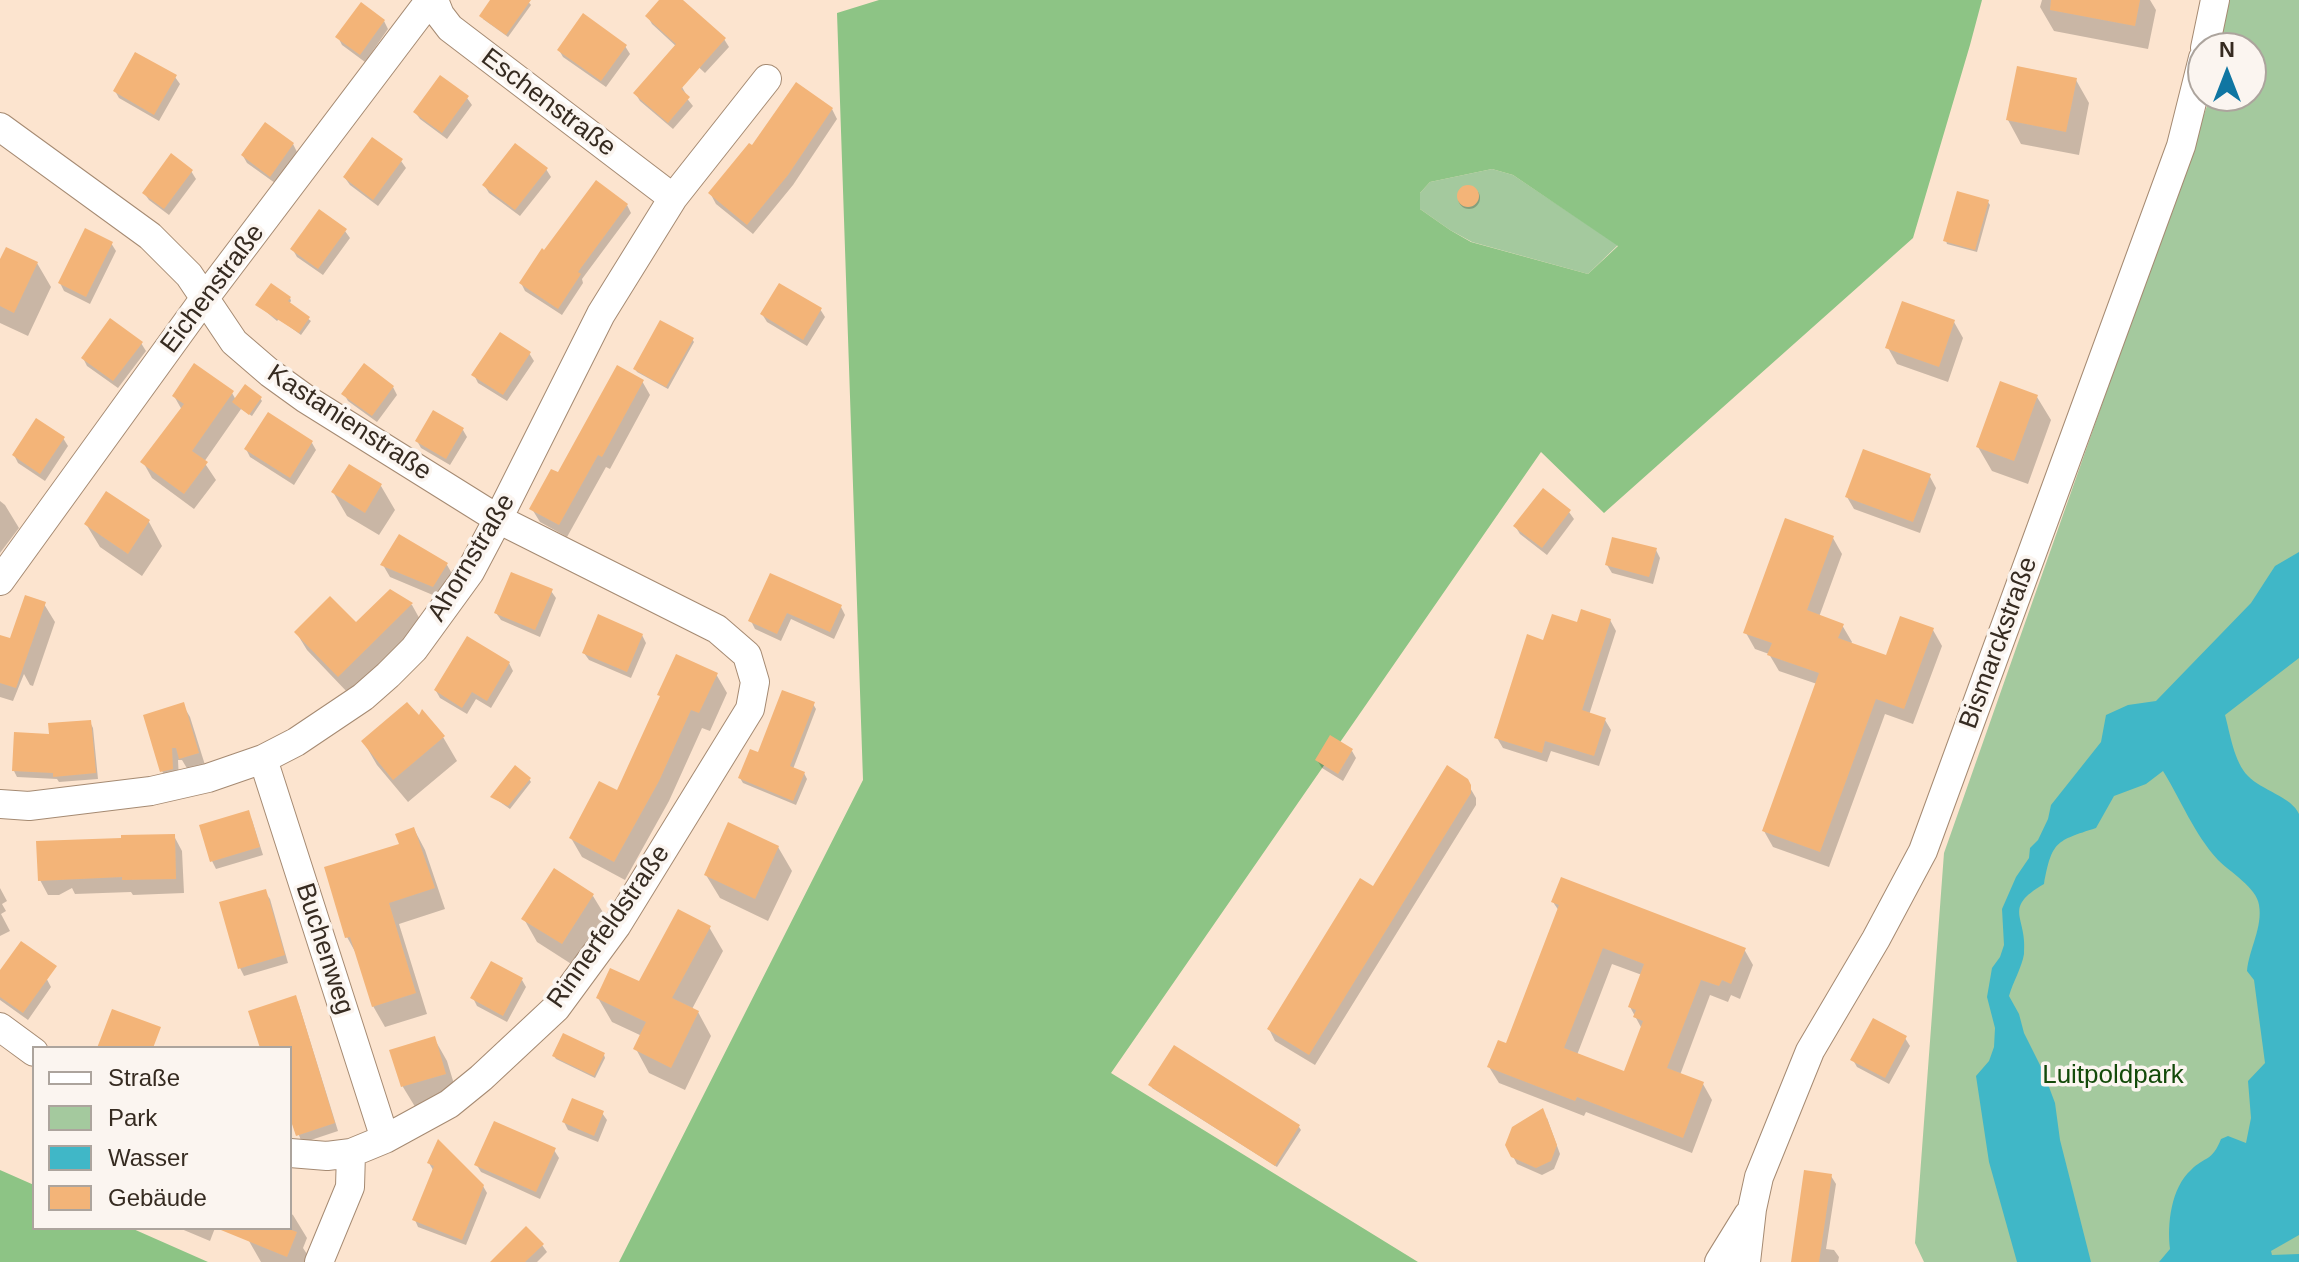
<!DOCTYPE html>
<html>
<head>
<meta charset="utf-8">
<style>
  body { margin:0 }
  #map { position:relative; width:2299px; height:1262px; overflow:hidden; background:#fce4cf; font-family:Helvetica,sans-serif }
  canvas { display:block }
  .legend { position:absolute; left:32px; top:1046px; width:260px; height:184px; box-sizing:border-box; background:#fbf5f0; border:2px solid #aca49d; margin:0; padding:10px 14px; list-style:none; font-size:24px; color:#362b21 }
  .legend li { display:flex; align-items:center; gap:16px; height:40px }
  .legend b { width:40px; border:2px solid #aca49d }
  .north { position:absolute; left:2187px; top:32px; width:80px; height:80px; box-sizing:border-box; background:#fbf5f0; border:2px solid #aca49d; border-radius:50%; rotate:0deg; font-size:22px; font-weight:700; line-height:32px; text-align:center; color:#362b21 }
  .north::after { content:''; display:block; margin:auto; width:28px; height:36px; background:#1076a2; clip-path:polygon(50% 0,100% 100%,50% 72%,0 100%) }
</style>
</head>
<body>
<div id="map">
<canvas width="2299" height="1262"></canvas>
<ul class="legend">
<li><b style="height:10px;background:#fff"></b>Straße</li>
<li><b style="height:22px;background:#a4c99e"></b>Park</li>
<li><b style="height:22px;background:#40b7c7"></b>Wasser</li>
<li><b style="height:22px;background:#f3b478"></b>Gebäude</li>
</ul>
<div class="north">N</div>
</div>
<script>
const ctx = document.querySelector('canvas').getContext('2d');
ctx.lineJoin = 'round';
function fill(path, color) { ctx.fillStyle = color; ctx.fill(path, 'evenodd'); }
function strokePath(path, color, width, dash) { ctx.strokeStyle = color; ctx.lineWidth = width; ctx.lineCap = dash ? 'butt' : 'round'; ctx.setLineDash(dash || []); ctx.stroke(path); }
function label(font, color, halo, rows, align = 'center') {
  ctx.font = font + ' Helvetica,sans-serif'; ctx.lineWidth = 7; ctx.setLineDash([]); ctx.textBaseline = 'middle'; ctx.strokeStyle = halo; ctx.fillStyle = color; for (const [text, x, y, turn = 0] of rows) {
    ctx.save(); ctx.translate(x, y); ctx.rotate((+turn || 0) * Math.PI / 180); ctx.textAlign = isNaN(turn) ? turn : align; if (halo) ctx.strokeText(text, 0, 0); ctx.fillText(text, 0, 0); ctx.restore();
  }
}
const green = new Path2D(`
  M2225,0H2299V1262H1924L1915,1243L1944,853L2207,106L2209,96H2251V48H2217Z
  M1492,169L1513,175L1618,245L1588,274L1472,242L1450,230L1420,209V193L1430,182Z`);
const forest = new Path2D(`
  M879,0H1982L1970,45L1913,238L1604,513L1541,452L1111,1073L1418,1262H619L863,780L837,13ZM1492,169L1513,175L1618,246L1588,274L1471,242L1450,230L1420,209V193L1430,182Z
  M0,1170L34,1185V1228H131L208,1262H0Z`);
const water = new Path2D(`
  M2299,552V658L2225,715C2230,733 2234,762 2248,776C2261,790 2292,797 2299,814V1235L2271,1251L2272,1255L2299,1254V1262H2159L2170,1249C2167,1224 2171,1188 2191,1170C2205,1156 2212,1162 2221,1139L2228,1136L2246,1143L2251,1118L2248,1081L2265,1063L2254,980L2247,971C2249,949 2263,927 2259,905C2257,888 2230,872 2218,860C2194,834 2181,800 2163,771L2146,784L2114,796L2096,828C2056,841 2052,841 2044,884C2001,909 2028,916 2024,954C2022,967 2013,982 2009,996L2019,1014L2024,1033L2043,1071L2055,1103L2060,1140L2091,1262H2017L1989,1162L1976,1076L1989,1061L1994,1047L1995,1028L1987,997L1992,968L2000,957L2004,945L2002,909L2016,877L2029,858L2030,848L2038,840L2048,819L2051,805L2101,742L2106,715L2128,705L2156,701L2251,603L2275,566Z`);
const shadow = new Path2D(`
  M493,0H527L531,5L508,37L483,19Z
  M662,0H680L724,39L729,47L705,73L652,24L648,17Z
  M2042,0H2150L2156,10L2148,49L2054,31L2040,7Z
  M384,21L388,29L365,62L342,45L338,37Z
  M625,46L630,54L606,87L563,57L559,50Z
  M175,77L180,84L159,121L119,98L115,91Z
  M2076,80L2089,103L2079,155L2021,144L2008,120Z
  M682,87L686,94L685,96L693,106L673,129L640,101L635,93Z
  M467,98L472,105L447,139L420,119L415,112Z
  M832,109L837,119L793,185L753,234L716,204L710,193L752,148Z
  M293,144L297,152L275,183L247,163L243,156Z
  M401,161L406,168L378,206L350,185L345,178Z
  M546,169L551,177L520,216L489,193L484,185Z
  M191,171L196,179L169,215L149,200L144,193Z
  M1458 198a11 11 0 1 1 22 0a11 11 0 1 1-22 0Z
  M1988,202L1990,205L1977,252L1947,244L1946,241Z
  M627,205L631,213L582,279L583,283L562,315L525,291L521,283Z
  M345,231L350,238L323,275L297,257L293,250Z
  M111,243L116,251L90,304L64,291L60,283Z
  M37,263L51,287L28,336L0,323V264Z
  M290,298L291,301L289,304L311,321L301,335L279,319L277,321L258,305Z
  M820,309L825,317L807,346L767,322L762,314Z
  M1954,322L1963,338L1948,382L1897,364L1888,348Z
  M692,339L694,342L668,389L637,372L635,369Z
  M141,343L146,351L118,388L87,366L83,358Z
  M529,353L534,361L507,401L478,383L474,375Z
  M642,381L650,395L610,469L606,467L567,537L540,522L532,509Z
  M393,387L397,395L377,422L348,401L344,394Z
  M232,393L236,400L260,398L262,401L252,416L241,409L204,462L216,480L194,509L152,478L143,462L182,410L174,396Z
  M2037,397L2051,420L2028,484L1992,471L1978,447Z
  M463,430L467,437L450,465L421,448L417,441Z
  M63,438L68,446L45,481L18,463L14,455Z
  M312,443L316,450L294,485L250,457L246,449Z
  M349,466L381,486L395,510L379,535L347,516L333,492Z
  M1929,475L1936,488L1920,533L1854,509L1847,497Z
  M0,501L5,505L19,528L0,553Z
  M1569,512L1574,519L1547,555L1520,534L1515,526Z
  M149,522L162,546L142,576L100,547L86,524Z
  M1833,538L1842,554L1819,617L1842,625L1852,642L1851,644L1887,658L1933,630L1942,646L1913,724L1885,714L1829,867L1773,847L1764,831L1817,684L1779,671L1769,654L1755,649L1746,633Z
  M1656,550L1660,558L1653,584L1612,573L1607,565Z
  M383,565H447L454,577L440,598L390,577Z
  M771,576L841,607L845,615L834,639L791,619L781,641L755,629L751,621Z
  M551,591L556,598L540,637L501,620L496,613Z
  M390,592L412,605L422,623L349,694L307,650L296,632L356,625Z
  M44,604L55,622L33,686L30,685L24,674L13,701L0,697V637L20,644Z
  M1610,620L1616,631L1589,715L1605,720L1611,730L1599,766L1551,751L1547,762L1503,748L1497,738L1578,624Z
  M642,635L646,643L631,678L589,660L584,653Z
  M509,663L513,671L491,708L476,699L467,714L440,698L436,691Z
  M716,674L727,693L710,731L702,728L669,801L625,880L582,857L571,838L618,793Z
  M813,704L816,709L793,769L804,773L807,779L796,805L743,783L740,778L759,755Z
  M183,705L190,717L205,765L188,770L182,760H178L179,780L169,783L162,771Z
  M90,722L93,728L98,779L59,782L57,779L17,777L14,771L51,736Z
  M443,737L457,761L408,802L377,765L363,741Z
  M1352,751L1356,758L1343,781L1322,768L1317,760Z
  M529,779L531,782L510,809L493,797Z
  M1466,781L1476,798V805L1315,1065L1275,1041L1269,1029L1373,888Z
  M248,813L252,820L263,855L216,869L212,861Z
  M414,829L425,850L445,909L399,924L427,1014L385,1027L373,1006L358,957L347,937L401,845Z
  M174,836L182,851L184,893L133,895L131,892L75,894L72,888L59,895H48L40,880Z
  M778,847L792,871L768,921L720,898L706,875Z
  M0,888L7,901L2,904L6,911L1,914L10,931L0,936Z
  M265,892L270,899L288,963L244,976L240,968Z
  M593,896L607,919L576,967L537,942L524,919Z
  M1553,902L1744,949L1753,965L1740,999L1731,995L1728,1002L1710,995L1680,1075L1703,1084L1712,1100L1692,1153L1586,1112L1584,1116L1499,1083L1489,1067L1507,1046L1559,911ZM1612,964L1642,975L1630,1007L1642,1029L1625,1073L1577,1055Z
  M709,927L723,951L692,1009L698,1012L711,1036L685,1090L649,1073L636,1049L642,1036L612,1022L598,998L640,984Z
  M32,951L51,987L28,1020L0,1000V974Z
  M522,980L526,987L507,1022L477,1006L473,998Z
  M295,997L299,1005L338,1131L302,1143L290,1112V1048H262Z
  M434,1038L447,1061L458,1097L417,1110L403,1087L392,1051Z
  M1905,1038L1910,1046L1889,1084L1857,1067L1853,1060Z
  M1174,1048L1299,1127L1301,1130L1277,1167L1152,1088L1151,1085Z
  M604,1055L605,1058L595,1078L556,1059L554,1056Z
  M602,1113L607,1120L598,1142L568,1130L564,1122Z
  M1547,1118L1560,1154L1554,1169L1542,1175L1517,1164L1507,1145Z
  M554,1150L559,1158L540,1199L481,1172L476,1164Z
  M429,1163L483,1186L487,1193L466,1245L418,1227L415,1220L433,1170Z
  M1831,1176L1836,1184L1826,1249L1834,1250L1839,1257L1838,1262H1792Z
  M290,1213L293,1215L307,1238L303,1248L309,1257L307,1262H261L249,1241L255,1228H290Z
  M179,1228H215L210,1241Z
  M542,1245L547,1252L537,1262H506Z`);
const building = new Path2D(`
  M490,0H531L506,35L479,16Z
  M659,0H683L726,38L681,89L690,97L668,123L633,93L676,44L645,16Z
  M2051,0H2140L2135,26L2050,10Z
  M361,2L385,20L360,55L335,37Z
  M583,13L627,45L601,81L557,50Z
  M135,52L177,75L154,115L113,91Z
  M2017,66L2077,78L2066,132L2006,120Z
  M440,75L469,96L442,133L413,112Z
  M796,82L833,108L788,175L747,225L708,193L749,143L752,145Z
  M265,122L294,143L270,177L241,155Z
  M372,137L403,159L373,200L343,177Z
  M515,143L548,168L515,210L482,185Z
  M171,153L193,170L164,209L142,193Z
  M596,180L628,204L578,272L581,274L558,309L519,283L542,248L544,250Z
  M1457 196a11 11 0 1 1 22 0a11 11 0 1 1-22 0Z
  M1957,191L1989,200L1975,250L1943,241Z
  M319,209L347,229L318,269L290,249Z
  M85,228L113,242L86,297L58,283Z
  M6,247L38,262L14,313L0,306V259Z
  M271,283L291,297L288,301L310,317L299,333L255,305Z
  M779,283L822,308L803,340L760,314Z
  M1902,301L1955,320L1939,367L1885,348Z
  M110,318L143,342L113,381L81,358Z
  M660,320L694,338L666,387L633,369Z
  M500,332L531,352L503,395L471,375Z
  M194,363L234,391L192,451L208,462L184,494L140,462L184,404L172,396Z
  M364,363L394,386L372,416L341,394Z
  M617,365L644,380L602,457L598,455L559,525L529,509L551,469L558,472Z
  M2000,381L2038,395L2014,461L1976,447Z
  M245,384L262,397L249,415L232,402Z
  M433,410L464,428L446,459L415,441Z
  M268,412L313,441L290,478L244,449Z
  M36,418L65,437L40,474L12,455Z
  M1863,449L1931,474L1913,522L1845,497Z
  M349,464L382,484L365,513L331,492Z
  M1543,488L1571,510L1542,548L1513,526Z
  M106,491L150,520L128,554L84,524Z
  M1785,518L1834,536L1807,610L1844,624L1838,638L1886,655L1900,616L1934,628L1904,709L1876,699L1820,852L1762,831L1819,673L1767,655L1772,643L1743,633Z
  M399,534L448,563L433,587L380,565Z
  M1612,537L1657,548L1649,577L1605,565Z
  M511,572L553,589L535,630L494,613Z
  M770,573L842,605L830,632L787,613L777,634L748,621Z
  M390,589L413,603L338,677L294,632L330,596L356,622Z
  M25,595L46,602L16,688L0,683V635L10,638Z
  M1581,609L1611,619L1582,710L1606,718L1594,756L1545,741L1542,753L1494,738L1527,634L1543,640L1552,614L1577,622Z
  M598,614L643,634L627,672L582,653Z
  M467,636L510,662L487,701L472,692L462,708L434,690Z
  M676,654L718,673L699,713L691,710L659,781L614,862L569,838L599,781L617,790L660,696L657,695Z
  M782,690L815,702L790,766L805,772L793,801L738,778L750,749L758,752Z
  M184,702L199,753L179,759L176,748H172L173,769L160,772L143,715Z
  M407,702L419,715L422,709L445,736L393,780L361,741Z
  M91,720L96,773L53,777V773L12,771L14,732L49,734L48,723Z
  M1330,735L1353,749L1338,774L1315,760Z
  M515,765L531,778L508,806L490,797Z
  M1447,765L1468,779L1471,785V793L1309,1055L1267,1029L1360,878L1373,886Z
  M249,810L260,847L210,862L199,825Z
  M728,822L779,846L755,899L704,875Z
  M414,827L435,888L389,903L416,993L372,1007L350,937L345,938L324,867L399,844L395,834Z
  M175,834L176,879L122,880V877L38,881L36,841L121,838V835Z
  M554,868L594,894L562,944L521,919Z
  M1561,877L1746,948L1731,984L1722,980L1719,986L1701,980L1667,1068L1704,1082L1683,1138L1577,1097L1575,1101L1487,1067L1498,1040L1506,1043L1559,905L1551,902ZM1603,948L1644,964L1628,1007L1636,1010L1633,1017L1643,1021L1624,1071L1564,1048Z
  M266,889L285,955L238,969L219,902Z
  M678,909L711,926L672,998L699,1011L671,1068L633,1049L646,1022L596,998L610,968L639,981Z
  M21,941L57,966L23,1013L0,997V970Z
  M491,961L523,978L503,1016L470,998Z
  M296,995L335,1123L296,1136L290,1118V1048H260L248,1011Z
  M112,1009L161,1027L153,1048H97Z
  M1873,1018L1907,1036L1885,1078L1850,1060Z
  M563,1033L605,1053L594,1076L552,1056Z
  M435,1036L446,1074L401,1087L389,1050Z
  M1174,1045L1300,1125L1275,1166L1148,1085Z
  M572,1098L604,1111L594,1136L562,1122Z
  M1543,1108L1557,1145L1551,1161L1536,1168L1511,1157L1505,1145L1512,1127Z
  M494,1121L556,1148L536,1192L474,1165Z
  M438,1139L484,1185L462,1240L412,1220L434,1166L427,1163Z
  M1804,1170L1832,1174L1819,1262H1791Z
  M526,1226L544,1244L525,1262H490Z
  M216,1228H286L297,1232L287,1257Z`);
const street = new Path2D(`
  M434,0L440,15L450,28L673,198
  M2205,48L2215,0
  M0,127L150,236L189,275L234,342L270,373L306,399L498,519L717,629L747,655L755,682L750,709L617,925L556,1008L481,1078L449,1104L385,1139L351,1153L327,1156L290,1153
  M0,581L204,299L430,0
  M263,759L385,1139
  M0,804L29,806L151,791L208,778L263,759L296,742L363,697L388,675L414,649L470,572L498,519L601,314L673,198L767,79
  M0,1027L34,1052
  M319,1262L350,1187L351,1153
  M1719,1262L1748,1215
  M1746,1262L1752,1209L1759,1177L1810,1051L1876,939L1923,851L2181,146L2203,58`);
const streetNames = [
  ["Eschenstraße",548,103,37],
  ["Eichenstraße",213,289,-53],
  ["Kastanienstraße",349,423,33],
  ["Ahornstraße",472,558,-59],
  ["Bismarckstraße",1999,643,-70],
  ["Rinnerfeldstraße",609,927,-55],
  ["Buchenweg",324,949,72]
];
const parkNames = [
  ["Luitpoldpark",2113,1076]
];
fill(green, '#a4c99e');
fill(forest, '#8dc485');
fill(water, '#40b7c7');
fill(shadow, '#0003');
fill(building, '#f3b478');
strokePath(street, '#a58a72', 30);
strokePath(street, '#fff', 28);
label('26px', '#362b21', '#fbf5f0', streetNames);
label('26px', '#134a0a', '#fbf5f0', parkNames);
</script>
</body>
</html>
